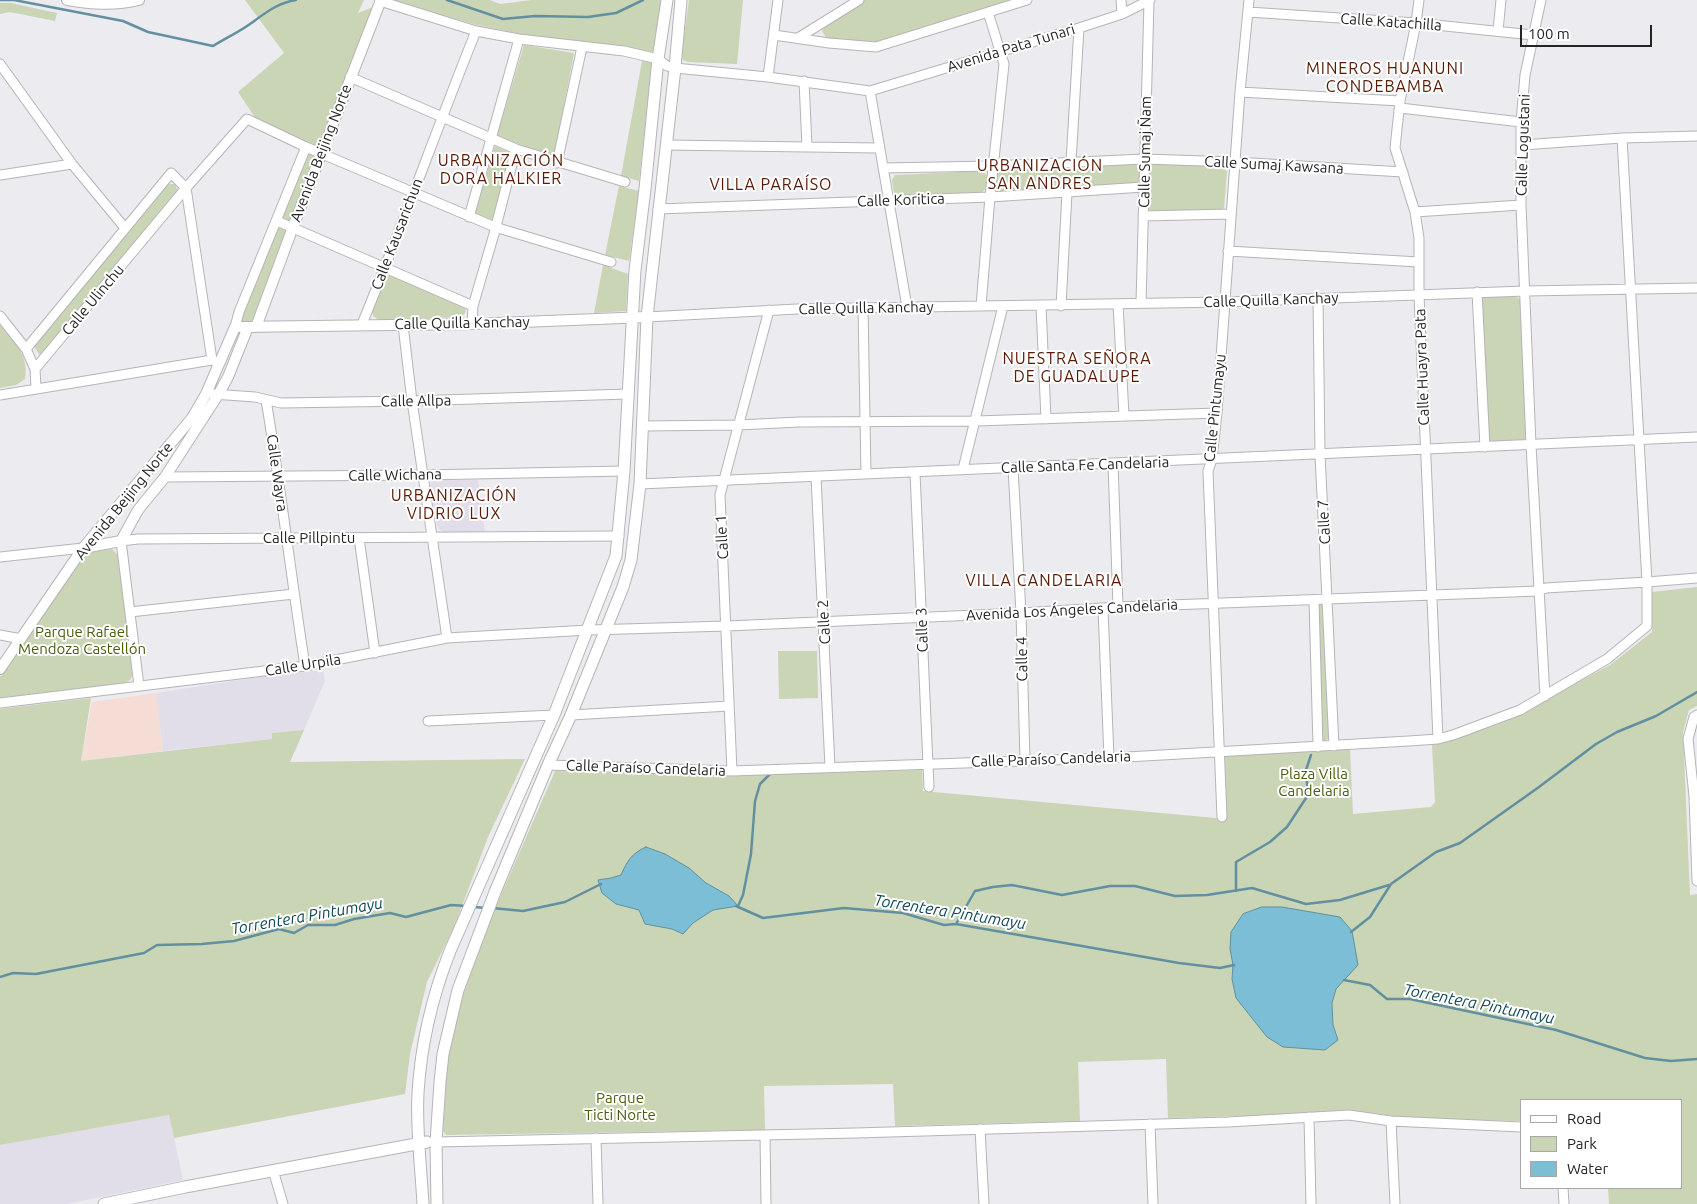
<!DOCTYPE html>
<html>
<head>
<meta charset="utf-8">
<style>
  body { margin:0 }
  #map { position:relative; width:1697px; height:1204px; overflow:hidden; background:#ecebf0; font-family:Ubuntu,sans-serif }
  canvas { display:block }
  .legend { position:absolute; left:1520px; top:1099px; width:162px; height:90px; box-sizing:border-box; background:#fff; border:1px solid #a7a7a8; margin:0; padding:6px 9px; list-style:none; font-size:15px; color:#242425 }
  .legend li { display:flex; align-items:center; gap:10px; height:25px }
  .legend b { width:25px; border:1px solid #a7a7a8 }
  .scale { position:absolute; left:1520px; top:25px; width:132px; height:22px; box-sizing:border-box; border:2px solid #242425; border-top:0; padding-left:6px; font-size:15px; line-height:18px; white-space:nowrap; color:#242425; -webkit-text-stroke:4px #fff; paint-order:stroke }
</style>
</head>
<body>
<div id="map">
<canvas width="1697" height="1204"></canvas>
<ul class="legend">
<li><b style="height:6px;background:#fff"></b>Road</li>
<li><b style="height:14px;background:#c9d5b4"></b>Park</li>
<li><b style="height:14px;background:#7cbed5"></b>Water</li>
</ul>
<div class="scale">100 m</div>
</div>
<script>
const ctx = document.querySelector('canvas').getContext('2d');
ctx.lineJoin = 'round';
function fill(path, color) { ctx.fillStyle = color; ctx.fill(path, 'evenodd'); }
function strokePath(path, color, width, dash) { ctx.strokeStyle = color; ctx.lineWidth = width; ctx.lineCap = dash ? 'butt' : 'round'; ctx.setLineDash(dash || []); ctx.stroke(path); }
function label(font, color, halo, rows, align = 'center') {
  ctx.font = font + ' Ubuntu,sans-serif'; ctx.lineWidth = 4; ctx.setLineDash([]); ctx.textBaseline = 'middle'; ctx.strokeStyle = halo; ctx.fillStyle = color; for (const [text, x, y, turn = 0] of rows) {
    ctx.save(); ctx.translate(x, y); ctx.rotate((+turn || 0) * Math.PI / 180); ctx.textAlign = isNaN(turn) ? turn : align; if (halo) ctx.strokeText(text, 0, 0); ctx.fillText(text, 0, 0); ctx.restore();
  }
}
const built = new Path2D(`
  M432,480H478L485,532H443L440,530L437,525L430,486Z
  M323,670L325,681L304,730L273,733V739L163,751L156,693L265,676Z
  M169,1115L183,1180L67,1204H0V1145Z`);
const industrial = new Path2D(`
  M156,693L163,751L81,761L92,702Z`);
const green = new Path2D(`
  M245,0H364L358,13L373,7L318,147L256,119L238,92L284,53Z
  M394,0H490L500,4L532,0H661L653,52L521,34L477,25L396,2Z
  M689,0H743L737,64L688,62L683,60L681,55Z
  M864,0H1016L873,44L827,39L822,31L825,24Z
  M0,3H11L57,13L55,21L10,12L0,14Z
  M524,45L574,53L554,157L497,136Z
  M642,61L652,62L639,181L621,176Z
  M495,146L511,153L492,220L475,213Z
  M308,152L314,156L252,321L240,322Z
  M1134,164C1142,166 1141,174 1139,181L1134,185L1001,192L995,188L997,174L1000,171Z
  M1149,164L1223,166L1227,172L1224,208L1220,211H1151L1147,206Z
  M981,171C990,174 988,181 987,188L982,192L901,196L894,193L892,180L895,175Z
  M167,184H175L178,191L41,357L33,345Z
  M619,186L639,191L629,261L605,255Z
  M603,265L628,274L626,311L594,313Z
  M391,275L463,307L466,309L465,313L462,317L379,320L373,316L372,311L387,276Z
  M1480,297H1517L1520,299L1527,437L1523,441L1487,442Z
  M0,325C14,343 29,353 25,379L16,385L0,388Z
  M112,549L118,555L133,671L131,679L125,683L0,698V677L80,560L91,552Z
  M1697,587V706L1689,710L1683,732L1690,895L1697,894V1204H1609L1608,1188H1681V1100H1521V1121L1413,1119L1349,1110L1313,1114L1168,1118L1166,1059L1078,1062L1080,1121L895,1126L893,1084L764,1086L765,1130L446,1135L443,1131L447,1065L451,1039L459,1007L487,927L555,771L732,775L922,770L923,791L1226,819L1225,756L1350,749L1353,814L1431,807L1435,802L1432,745L1496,725L1507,720L1610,665L1652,632V592Z
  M1318,604H1323L1330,738L1324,741L1321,739Z
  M778,651H817L818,698L779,699Z
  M91,698L81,761L272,739V733L304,730L290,762L525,759L488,837L454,927L427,982L410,1054L405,1094L174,1138L169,1115L0,1145V709Z`);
const water = new Path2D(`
  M646,847L665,854L689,868L706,883L729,896L738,906L713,910L693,923L683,934L672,929L645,924L639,910L616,904L602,893L598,880L611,878L621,875C627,861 632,853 646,847Z
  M1262,907H1282L1340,917L1352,931L1358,965L1336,989L1332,1003L1333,1025L1338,1040L1325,1050L1283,1047L1267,1037L1236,998L1232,979L1233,965L1230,949L1231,932L1243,914Z`);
const stream = new Path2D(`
  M0,0H14L123,21L148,32L213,46C224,39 237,33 247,26C263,15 276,3 296,0
  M447,0L503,19L535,16L588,17L616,13L643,0
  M1236,891V862L1270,842L1287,827L1308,795L1306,770L1311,755
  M736,906L763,918L844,908L903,913L944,925L956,924L1179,963L1220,968L1234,965
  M738,906L743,895L751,854L755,801L760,784L770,774
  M474,907L486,908
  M492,908L523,911L565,902L601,884
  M956,924L975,891L993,887L1012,885L1062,895L1110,886H1135L1175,896L1207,895L1252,888L1306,904L1340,900L1389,885
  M1351,932L1370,917L1391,884L1436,852L1460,843L1539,787L1596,744L1617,732L1656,716L1697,692
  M0,977L13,973L36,974L144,953L157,945L202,944L234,941L279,929L294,933L308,925H335L354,919L390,913L406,917L451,905L466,906
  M1344,980L1370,985L1387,999H1410L1556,1030L1645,1058L1671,1061L1697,1059`);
const minor = new Path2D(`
  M1121,0L1122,14
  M1419,0L1416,23L1400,101L1395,148L1415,212L1419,238V295L1438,739
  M1541,0L1525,75L1521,122V205L1531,445L1545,696
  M380,1L476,31L519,39L624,51L658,59L667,66L675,68L768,77L870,91L1079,28L1122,14L1150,0
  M1248,12L1416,23L1533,35
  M1498,31L1501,0
  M774,35L829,43L876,47L1027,0
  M798,38L859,0
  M0,64L72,164L125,228
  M350,77L516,149L625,182
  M768,77L778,0
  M804,81L807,147
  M870,91L907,307
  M1240,92L1400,101
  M1400,108L1521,122
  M666,145L879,148
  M1522,145L1622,138L1697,136
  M1071,162L1079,28
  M557,163L582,47
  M883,168L993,166L1144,159L1235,162L1403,172
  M0,175L72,164
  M658,209L990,197L1144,187
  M1415,212L1521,205
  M1143,216L1231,214
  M469,217L519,39
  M277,221L473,306
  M1228,251L1419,262
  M1477,292L1485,447
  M1318,298L1320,454L1334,746
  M1141,303L1149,1
  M1118,304L1124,415
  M981,306L990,197L1004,64L988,12
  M1041,306L1046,419
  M1061,306L1067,193
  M863,307L866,474
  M0,316L26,349L35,369
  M647,317L797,309L1225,302L1525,291L1697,288
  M362,324C402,227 437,128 476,31
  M472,324L473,306L494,234L516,149
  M403,325L412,401L447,638
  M235,327L239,312L306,147
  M26,349L171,173L186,188L212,360
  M36,388L35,369L186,188L247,119L306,147L495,227L611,262
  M213,394L255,397L281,403L412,401L627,394
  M0,395L212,360L216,362
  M266,400C281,488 291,577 305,666
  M642,426L738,425L799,422L976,421L1217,413
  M1113,463L1118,607
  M1013,468L1021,613L1025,760
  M963,469L1003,306
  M915,473L929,787
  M165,477L423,475L624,471
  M816,477L830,767
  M640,484L1697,437
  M359,538L375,653
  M0,557L83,548
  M1314,600L1318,747
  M1103,609L1109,758
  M130,612L294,594
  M0,635L21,639
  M139,686L121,541L138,539L619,536
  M0,703L305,666L447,638L589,630L727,626L1021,613L1118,607L1538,591L1546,588L1647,582L1697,578
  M571,715L729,706
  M1697,715L1694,717L1688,739L1694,796L1697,881
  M428,721L554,715
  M548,765L732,771L1109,758L1409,741L1438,739L1453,735L1520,710L1607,659L1647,626V582L1622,138
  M732,771L720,495L769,310
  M1222,817L1208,471L1212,459L1217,413L1240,92L1249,0
  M1309,1117L1311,1204
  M1391,1121L1395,1204
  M1150,1124L1153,1204
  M980,1129L984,1204
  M765,1135L766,1204
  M596,1138L598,1204
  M436,1142L856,1133L1228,1122L1349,1115L1391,1121L1521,1127
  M273,1170L283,1204
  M1563,1188L1564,1204`);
const tertiary = new Path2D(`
  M67,0C91,4 114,6 139,0
  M256,327L293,227L381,0
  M83,548L121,541L138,510L165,477L218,395L228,377L248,327
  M0,669L83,548L192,418L206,394L235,327L472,324L647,317`);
const secondary = new Path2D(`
  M104,1204L185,1187L427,1142
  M423,1204C421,1167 416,1129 418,1093C421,1043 432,997 450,951L554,715L616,556L624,471L635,270L645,189L658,59L667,0
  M437,1204L436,1142L440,1082L443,1054L458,990L495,892L548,765L571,715L623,587L631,560L640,484L647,317L675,68L681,0`);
const streetNames = [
  ["Calle Katachilla",1391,22,4],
  ["Avenida Pata Tunari",1011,48,-17],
  ["Calle Logustani",1523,145,-88],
  ["Calle Sumaj Ñam",1145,152,-89],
  ["Avenida Beijing Norte",321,153,-69],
  ["Calle Sumaj Kawsana",1274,165,3],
  ["Calle Koritica",901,200,-2],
  ["Calle Kausarichun",397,234,-69],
  ["Calle Ulinchu",93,300,-50],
  ["Calle Quilla Kanchay",1271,300,-2],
  ["Calle Quilla Kanchay",866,308,-1],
  ["Calle Quilla Kanchay",462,323,-1],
  ["Calle Huayra Pata",1422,367,-92],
  ["Calle Allpa",416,401,-1],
  ["Calle Pintumayu",1215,408,-84],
  ["Calle Santa Fe Candelaria",1085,465,-2],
  ["Calle Wayra",277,473,82],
  ["Calle Wichana",395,475,-1],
  ["Avenida Beijing Norte",124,501,-51],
  ["Calle 7",1324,522,-93],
  ["Calle 1",722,537,-93],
  ["Calle Pillpintu",309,538],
  ["Avenida Los Ángeles Candelaria",1072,610,-3],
  ["Calle 2",824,622,-93],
  ["Calle 3",922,630,-92],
  ["Calle 4",1022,659,-91],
  ["Calle Urpila",303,665,-9],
  ["Calle Paraíso Candelaria",1051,759,-2],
  ["Calle Paraíso Candelaria",646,768,2]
];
const parkNames = [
  ["Parque Rafael",82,632],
  ["Mendoza Castellón",82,649],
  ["Plaza Villa",1314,774],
  ["Candelaria",1314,791],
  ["Parque",620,1098],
  ["Ticti Norte",620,1115]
];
const neighbourhoodNames = [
  ["MINEROS HUANUNI",1385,69],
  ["CONDEBAMBA",1385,87],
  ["URBANIZACIÓN",501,161],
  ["DORA HALKIER",501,179],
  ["URBANIZACIÓN",1040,166],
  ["SAN ANDRES",1040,184],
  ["VILLA PARAÍSO",771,185],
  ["NUESTRA SEÑORA",1077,359],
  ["DE GUADALUPE",1077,377],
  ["URBANIZACIÓN",454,496],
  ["VIDRIO LUX",454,514],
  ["VILLA CANDELARIA",1044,581]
];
const waterNames = [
  ["Torrentera Pintumayu",950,912,9],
  ["Torrentera Pintumayu",307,916,-10],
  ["Torrentera Pintumayu",1479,1004,11]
];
fill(built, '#e1deea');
fill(industrial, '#f5dcd4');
fill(green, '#c9d5b4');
fill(water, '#7cbed5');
strokePath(water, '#6290a0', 1);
strokePath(stream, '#6290a0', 2.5);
strokePath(minor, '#b5b4b8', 11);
strokePath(tertiary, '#b5b4b8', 12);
strokePath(secondary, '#b5b4b8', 13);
strokePath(minor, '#fff', 9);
strokePath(tertiary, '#fff', 10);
strokePath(secondary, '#fff', 11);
label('15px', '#242425', '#fff', streetNames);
label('15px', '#4a5e0d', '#fff', parkNames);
ctx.letterSpacing = '1px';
label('16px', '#5a1a04', '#fff', neighbourhoodNames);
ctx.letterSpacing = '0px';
label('italic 16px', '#104959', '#fff', waterNames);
</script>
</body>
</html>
